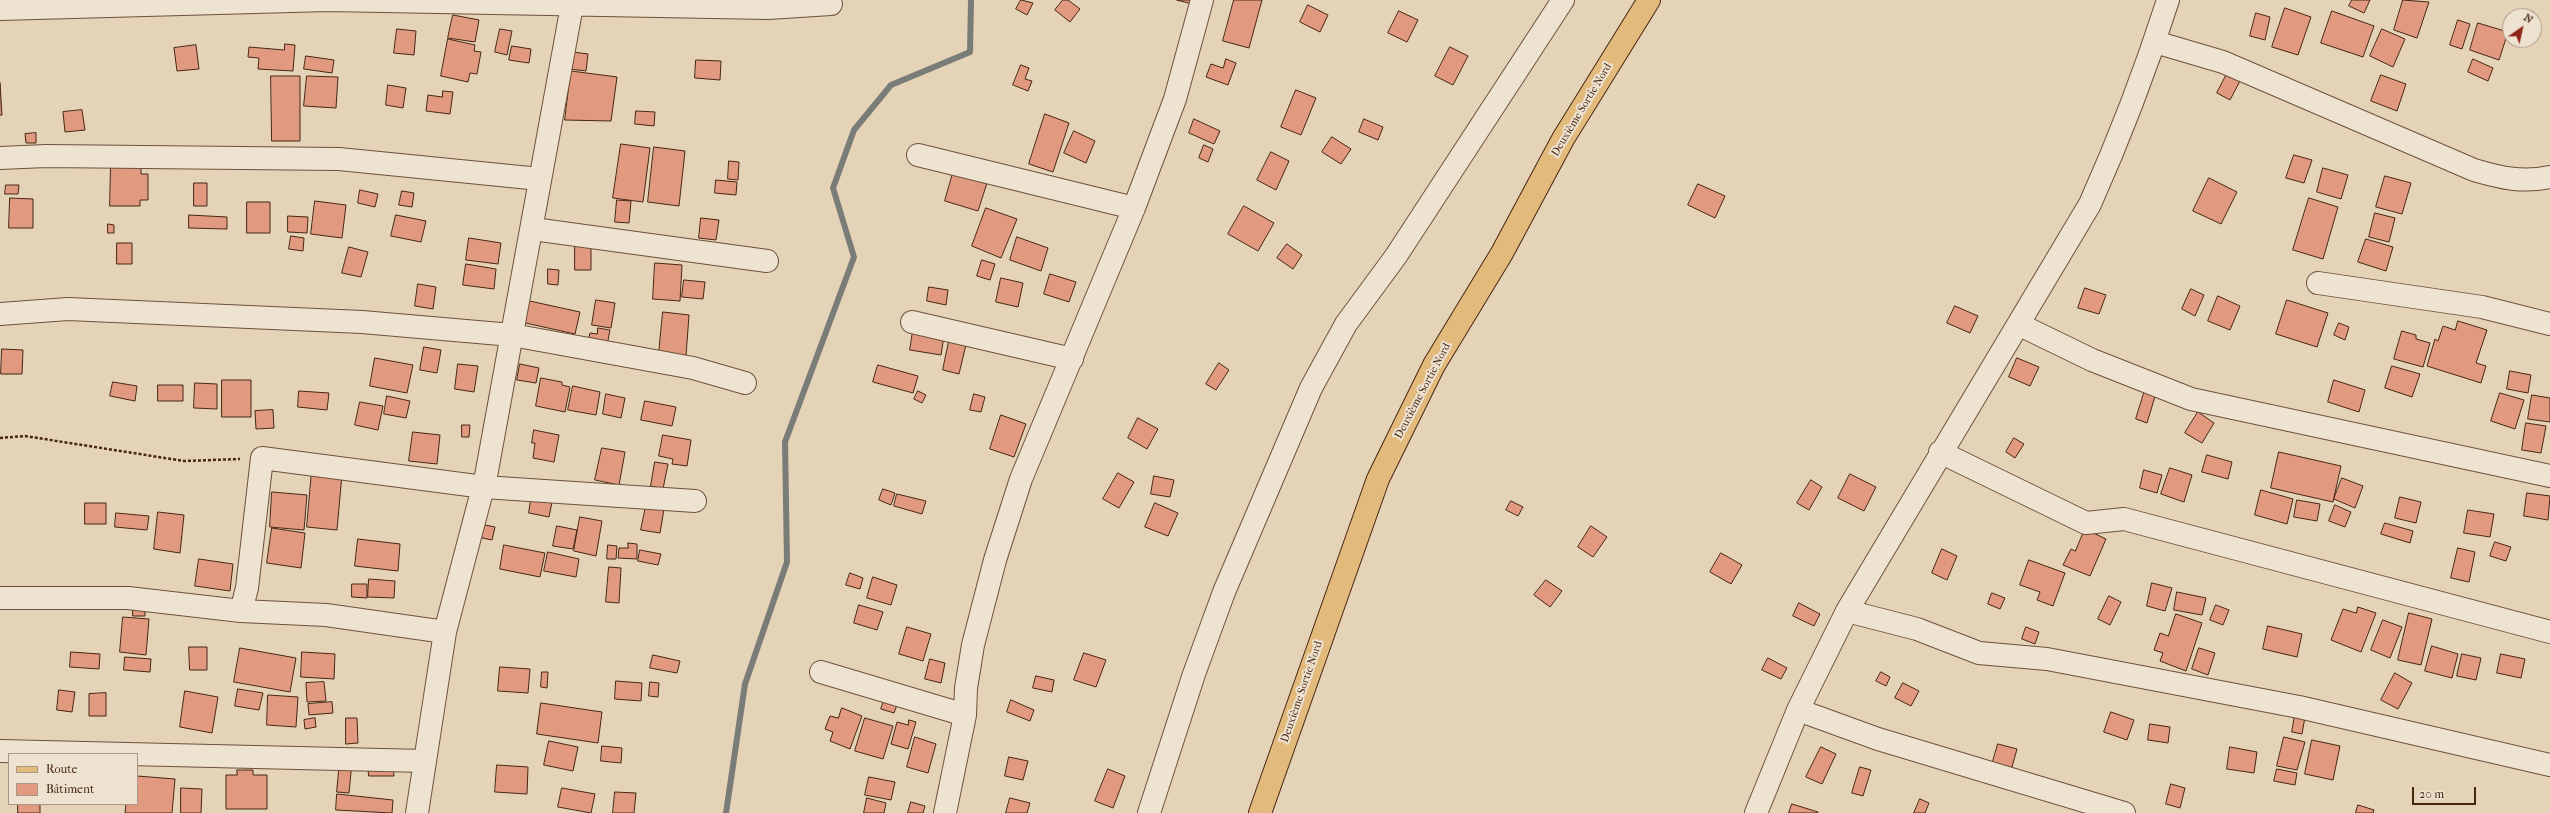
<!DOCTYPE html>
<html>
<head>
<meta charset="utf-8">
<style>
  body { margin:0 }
  #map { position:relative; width:2550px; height:813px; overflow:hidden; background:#e5d3b8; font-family:"IM FELL French Canon",serif }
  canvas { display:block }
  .legend { position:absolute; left:8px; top:753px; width:130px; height:52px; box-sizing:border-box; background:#eee2d1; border:1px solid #ab9785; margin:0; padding:5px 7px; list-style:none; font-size:12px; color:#472612 }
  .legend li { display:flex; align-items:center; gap:8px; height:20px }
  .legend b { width:20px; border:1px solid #ab9785 }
  .north { position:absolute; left:2502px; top:8px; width:40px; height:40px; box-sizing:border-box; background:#eee2d1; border:1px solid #ab9785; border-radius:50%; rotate:34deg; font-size:11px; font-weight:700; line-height:16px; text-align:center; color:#472612 }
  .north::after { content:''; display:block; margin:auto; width:14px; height:18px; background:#8f2418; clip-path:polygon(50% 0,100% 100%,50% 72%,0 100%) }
  .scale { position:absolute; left:2412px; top:787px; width:64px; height:18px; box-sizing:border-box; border:2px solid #472612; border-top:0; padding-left:5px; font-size:12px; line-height:14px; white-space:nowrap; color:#472612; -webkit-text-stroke:3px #eee2d1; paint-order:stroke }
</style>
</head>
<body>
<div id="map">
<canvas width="2550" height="813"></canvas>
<ul class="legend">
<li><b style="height:5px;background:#e2ba7c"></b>Route</li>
<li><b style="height:11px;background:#e19a80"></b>Bâtiment</li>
</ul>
<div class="north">N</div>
<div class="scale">20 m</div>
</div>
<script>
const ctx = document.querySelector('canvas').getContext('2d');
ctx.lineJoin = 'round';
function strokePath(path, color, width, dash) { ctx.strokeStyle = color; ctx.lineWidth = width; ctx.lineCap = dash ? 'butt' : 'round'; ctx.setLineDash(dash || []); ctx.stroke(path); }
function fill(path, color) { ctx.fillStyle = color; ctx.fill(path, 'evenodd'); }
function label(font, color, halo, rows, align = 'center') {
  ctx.font = font + ' "IM FELL French Canon",serif'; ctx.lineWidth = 4; ctx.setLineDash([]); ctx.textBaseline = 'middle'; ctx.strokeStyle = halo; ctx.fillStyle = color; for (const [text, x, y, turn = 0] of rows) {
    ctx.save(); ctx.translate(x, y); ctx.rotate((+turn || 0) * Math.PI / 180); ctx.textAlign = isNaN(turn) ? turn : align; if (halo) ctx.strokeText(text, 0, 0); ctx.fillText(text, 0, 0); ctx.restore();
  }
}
const stream = new Path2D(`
  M726,813L745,684L787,562L785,442L854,257L833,188L854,130L891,85L970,52L971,0`);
const building = new Path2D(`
  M1021,0L1033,3L1027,15L1016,9Z
  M1063,0H1068L1080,9L1070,22L1055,10Z
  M1177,0H1191L1190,3Z
  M1234,0H1262L1249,48L1223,41Z
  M2352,0H2370L2364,13L2349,6Z
  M2403,0L2429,2L2417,38L2394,30Z
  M1308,5L1328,15L1320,32L1300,22Z
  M2285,8L2311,17L2298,55L2272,47Z
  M1399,11L1418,20L1407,42L1388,33Z
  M2332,11L2374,26L2363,57L2321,43Z
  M2256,13L2270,17L2265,40L2250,36Z
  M453,15L479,20L475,42L448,38Z
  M2458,20L2470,24L2462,49L2450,45Z
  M2478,23L2508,32L2499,60L2470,50Z
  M397,29L416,31L414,55L394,53Z
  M500,29L512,31L507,55L495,52Z
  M2382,29L2405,39L2393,67L2370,56Z
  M448,39L475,45L474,51L481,52L477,74L470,73L468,82L441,76Z
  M285,44L295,45L293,71L258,69L259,58L248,57L249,47L284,50Z
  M196,45L199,69L177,71L174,48Z
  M512,46L531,49L529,63L509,60Z
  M1450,47L1468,56L1453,85L1435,76Z
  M573,52L588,54L586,71L570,69Z
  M306,56L334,60L332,73L304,69Z
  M1226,59L1236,63L1228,85L1206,77L1211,64L1223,68Z
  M2473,59L2493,68L2488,81L2468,72Z
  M696,60L721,61L720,80L695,78Z
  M1021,65L1029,68L1025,79L1032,81L1028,91L1013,85Z
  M571,71L617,77L611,121L565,120Z
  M2228,72L2241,79L2230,100L2217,93Z
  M2381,75L2406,84L2397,111L2371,101Z
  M271,76H300V141H272Z
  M307,76L338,77L336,108L304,106Z
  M0,83L2,115H0Z
  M388,85L406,88L403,108L386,105Z
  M1296,90L1316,98L1301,135L1281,127Z
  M443,91L453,92L450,114L426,111L428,95L442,97Z
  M82,110L85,130L65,132L63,112Z
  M636,111L655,112L654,126L635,124Z
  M1045,114L1069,123L1053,172L1029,164Z
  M1194,119L1220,131L1214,144L1189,133Z
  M1364,119L1383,127L1378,140L1359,132Z
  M1074,131L1095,141L1086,163L1064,153Z
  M36,133V143H26L25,134Z
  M1332,137L1351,149L1341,164L1322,152Z
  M621,144L650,148L643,202L613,198Z
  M1204,145L1213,149L1208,162L1199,158Z
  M654,147L685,151L679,206L648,202Z
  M1271,152L1289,161L1276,190L1257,180Z
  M2294,155L2312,160L2304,183L2286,178Z
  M729,161L739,162L738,180L728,179Z
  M111,165H141V174H148V200H140V206H110Z
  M2323,168L2348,175L2341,199L2317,192Z
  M953,173L987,183L978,211L945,201Z
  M2385,176L2411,183L2402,214L2376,207Z
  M2209,178L2237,192L2221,224L2193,211Z
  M716,180L737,182L736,195L715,193Z
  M194,183H207V206H194Z
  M1698,184L1725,196L1715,218L1688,205Z
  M6,185H19L18,194H5Z
  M360,190L378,194L375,207L358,203Z
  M402,191L414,193L412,207L399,205Z
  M10,198L33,199V228H9Z
  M2309,198L2338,207L2323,259L2293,250Z
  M617,200L631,201L629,223L615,222Z
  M315,201L346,205L342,238L311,234Z
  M247,202H270V233H247Z
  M1244,206L1274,223L1258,251L1228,234Z
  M986,208L1017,219L1001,258L972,246Z
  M2375,213L2395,218L2389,242L2369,237Z
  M189,215L227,217V229L189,228Z
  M396,215L426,221L421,242L391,236Z
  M288,216L308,217L307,233L288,232Z
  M701,218L719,220L716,240L699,238Z
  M108,224L114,225V233H108Z
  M291,236L304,238L303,251L289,249Z
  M1017,237L1048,248L1041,271L1010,260Z
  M469,238L501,243L498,264L466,260Z
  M2366,239L2393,247L2386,271L2358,262Z
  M117,243H132V264H117Z
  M575,243H591V270H575Z
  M1287,244L1302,255L1293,269L1277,258Z
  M349,247L368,252L361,277L342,273Z
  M982,260L995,264L990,280L977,276Z
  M655,263L682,265L680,301L653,299Z
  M466,264L496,269L494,289L463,285Z
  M548,269L559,270L558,285L548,284Z
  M1050,274L1076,282L1069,302L1044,294Z
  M1001,278L1023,283L1018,307L996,302Z
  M684,280L705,282L703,299L682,297Z
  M418,284L436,287L433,309L415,306Z
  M929,287L948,290L946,305L927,301Z
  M2085,288L2106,295L2099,314L2078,308Z
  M2191,289L2204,295L2195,316L2182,309Z
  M2218,296L2240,306L2230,330L2208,321Z
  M525,300L580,312L575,334L521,322Z
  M596,300L615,303L611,328L592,325Z
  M2287,300L2328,313L2317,347L2276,334Z
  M1955,306L1978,316L1970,333L1947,323Z
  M663,312L689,315L686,356L659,353Z
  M2458,321L2487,330L2476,363L2486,366L2481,383L2427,366L2435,339L2438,341L2443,326L2455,330Z
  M2339,323L2349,327L2345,340L2334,335Z
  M598,328L610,330L607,346L588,342L590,333L597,334Z
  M913,331L944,336L941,355L910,350Z
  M2402,331L2416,335V339L2430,343L2423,367L2394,359Z
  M951,332L968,336L959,374L943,370Z
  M424,347L441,350L437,373L420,370Z
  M2,349L23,350L22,374H1Z
  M375,358L413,365L407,393L370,386Z
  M2017,358L2039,367L2030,386L2009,377Z
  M1219,363L1229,370L1216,390L1206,384Z
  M458,364L478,366L474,392L455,389Z
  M520,364L539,368L536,383L517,380Z
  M878,365L918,376L913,393L873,382Z
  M2392,366L2420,374L2412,397L2385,388Z
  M2510,371L2531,375L2528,393L2507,389Z
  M541,378L562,382V385L570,387L565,412L536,406Z
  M222,380H251V417H222Z
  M2334,380L2365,390L2359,412L2328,402Z
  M113,382L137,386L135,401L110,396Z
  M195,383L217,384V409L194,408Z
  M158,385H183V401H158Z
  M573,386L600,392L596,415L568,410Z
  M2145,390L2156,393L2147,423L2136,419Z
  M299,391L329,393L327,410L298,407Z
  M918,391L926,395L922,403L914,399Z
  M2500,393L2524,400L2515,429L2491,421Z
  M606,394L625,398L621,418L603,414Z
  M974,394L985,397L981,412L970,410Z
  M2532,395L2550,398V422L2528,419Z
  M387,396L410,401L406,418L384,414Z
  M645,401L676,407L672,426L641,420Z
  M360,402L383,406L378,430L355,425Z
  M273,410L274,428L256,429L255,411Z
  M2198,412L2214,423L2202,443L2185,433Z
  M1001,415L1026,424L1014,457L990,449Z
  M1138,418L1158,429L1147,449L1128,438Z
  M2526,423L2546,426L2541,453L2522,450Z
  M462,425H470L469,437H462Z
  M534,430L559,435L554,462L533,458L535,443H532Z
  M413,432L440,435L437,464L409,461Z
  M663,435L691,440L687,466L672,464L673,459L659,456Z
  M2014,438L2024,444L2015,458L2006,452Z
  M602,448L625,452L619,485L595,480Z
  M2279,452L2341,466L2333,502L2271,488Z
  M2207,455L2232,462L2228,479L2202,472Z
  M655,462L668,464L663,489L651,486Z
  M2170,468L2192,475L2184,502L2161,494Z
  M312,470L342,474L337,530L307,527Z
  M2144,470L2162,475L2157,493L2140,488Z
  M1118,473L1134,482L1119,508L1103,499Z
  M1850,474L1876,487L1864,511L1838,498Z
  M1154,476L1174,480L1170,497L1151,494Z
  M2342,478L2363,486L2355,508L2334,499Z
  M1811,480L1822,487L1809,510L1797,503Z
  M883,489L895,493L891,505L879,500Z
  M2261,490L2293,499L2287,524L2255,515Z
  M272,492L307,495L304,530L270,527Z
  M532,493L553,497L549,517L529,513Z
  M2527,493L2550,496L2548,520L2524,516Z
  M897,494L926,501L922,514L894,506Z
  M2400,497L2421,502L2416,523L2395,518Z
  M2297,500L2320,504L2317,521L2294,517Z
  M1511,501L1523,507L1518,516L1506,510Z
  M85,503H106V524H85Z
  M1155,503L1178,513L1168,536L1145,527Z
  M2335,505L2351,512L2345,527L2329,521Z
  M646,506L664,509L660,533L641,530Z
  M2468,510L2494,514L2490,537L2464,533Z
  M158,512L184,515L180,553L154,549Z
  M116,513L149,516L147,530L115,527Z
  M580,517L602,521L596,556L574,551Z
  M475,523L495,527L492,540L473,536Z
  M2385,523L2413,531L2410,543L2381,534Z
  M557,526L577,530L573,549L553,546Z
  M1591,526L1607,537L1593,557L1578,547Z
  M272,528L305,533L301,568L267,563Z
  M2085,529L2106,539L2090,576L2063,565L2071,549L2075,551Z
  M358,539L400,544L398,571L355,566Z
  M2495,542L2511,547L2506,561L2490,556Z
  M628,543L637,544V559L618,558L619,548H628Z
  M504,545L545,553L540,577L500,569Z
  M608,545L617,546L616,559H607Z
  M2458,548L2475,552L2469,582L2451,578Z
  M1942,549L1957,556L1947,580L1932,573Z
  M640,550L661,554L658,565L638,561Z
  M548,552L579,559L576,577L544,571Z
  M1721,553L1742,565L1731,584L1710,572Z
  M199,559L233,564L230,591L195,586Z
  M2029,560L2065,573L2053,606L2037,600L2040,592L2020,585Z
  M609,567L621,568L619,603L606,602Z
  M850,573L863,578L860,589L846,585Z
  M873,577L897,585L891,605L867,598Z
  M369,579L395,581L394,598L368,597Z
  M1546,580L1562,591L1550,607L1534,595Z
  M2152,583L2172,588L2165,611L2147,606Z
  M352,584H367V598L352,597Z
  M2177,592L2206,598L2202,615L2174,610Z
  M1992,593L2005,598L2000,609L1988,604Z
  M2109,596L2121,602L2110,625L2098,619Z
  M1799,603L1820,614L1814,626L1793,616Z
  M133,605H145V616H133Z
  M859,605L883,612L877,630L854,623Z
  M2216,605L2229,610L2223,625L2210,620Z
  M2358,607L2376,613L2361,652L2331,640L2343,609L2356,613Z
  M2409,613L2432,619L2421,665L2398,660Z
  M2176,614L2202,623L2186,671L2160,661L2163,653L2154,650L2160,633L2168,636Z
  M123,617L149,619L146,655L120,652Z
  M2383,620L2402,627L2390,658L2371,650Z
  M2268,626L2302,634L2297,657L2263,649Z
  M907,627L931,634L923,661L899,654Z
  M2026,627L2039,632L2035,644L2022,639Z
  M2432,646L2458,654L2452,678L2425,671Z
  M189,647H207V670H190Z
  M240,648L296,658L290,692L234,682Z
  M2199,648L2215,653L2208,675L2192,669Z
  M71,652L100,654L99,669L70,667Z
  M302,652L335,654L334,679L301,677Z
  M1084,653L1106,660L1096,687L1074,680Z
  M2462,654L2481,658L2476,680L2457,676Z
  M2501,654L2525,659L2521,678L2497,673Z
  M653,655L680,661L677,673L650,668Z
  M125,657L151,659L150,672L124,670Z
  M1768,658L1787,668L1781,679L1762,670Z
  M930,659L945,663L941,683L925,679Z
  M500,667L530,669L528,693L498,691Z
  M542,672H548L547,688L541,687Z
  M1881,672L1890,677L1886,686L1876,681Z
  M2395,673L2412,683L2398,709L2381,700Z
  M1036,676L1054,680L1052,692L1033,688Z
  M616,681L642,683L641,701L615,699Z
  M324,682L326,701L307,702L306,683Z
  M650,682L659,683L658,697L649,696Z
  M1903,683L1919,691L1911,706L1895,698Z
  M238,689L263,693L259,710L235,706Z
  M59,690L75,692L72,712L57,710Z
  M185,691L218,697L212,733L180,727Z
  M106,693V716H89V694Z
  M887,693L900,697L894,713L881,709Z
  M268,695L298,697L296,727L267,725Z
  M1011,700L1034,710L1030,721L1007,712Z
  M332,702L333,713L309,715L308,704Z
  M541,703L602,712L598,743L537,734Z
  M842,708L862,716L850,749L830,741L833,732L825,729L830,716L838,718Z
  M2111,712L2134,720L2127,740L2104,732Z
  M2295,715L2305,717L2302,734L2292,732Z
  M315,718L316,727L305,729L304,720Z
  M346,718H357L358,743L346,744Z
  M865,718L893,726L883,759L855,751Z
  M909,720L916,722L908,749L891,744L897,722L908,725Z
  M2150,724L2170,727L2168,743L2148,740Z
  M915,737L936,744L928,773L907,767Z
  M2284,737L2305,742L2297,770L2277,766Z
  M2312,740L2340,746L2333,780L2305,774Z
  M549,741L578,747L573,771L544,765Z
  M1998,744L2017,749L2010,774L1991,768Z
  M602,746L622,748L621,763L601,761Z
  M1821,747L1836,754L1822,784L1806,777Z
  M2230,747L2257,752L2254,773L2227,769Z
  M1009,757L1028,761L1023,780L1005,776Z
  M340,761L352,762L349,793L337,792Z
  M368,764L393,765L394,776H369Z
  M497,765L528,767L527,794L495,792Z
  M1860,767L1871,770L1863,796L1852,793Z
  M1108,769L1125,776L1113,808L1095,801Z
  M2277,769L2297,773L2295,785L2274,781Z
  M237,770H253V775H267V809H226V775H237Z
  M137,776L175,779L172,813H125L126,804H137Z
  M869,777L895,782L891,800L865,795Z
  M2171,784L2185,788L2180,808L2166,804Z
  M181,788L202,789L201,813H181Z
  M562,788L595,794L591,813L558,807Z
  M615,792L636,793L634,813H613Z
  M337,794L393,800L392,813L336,810Z
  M867,798L886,803L884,813H864Z
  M1010,798L1030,803L1027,813H1006Z
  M1920,799L1929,803L1925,813H1914Z
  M911,802L925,806L923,813H908Z
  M18,804H40V813H18Z
  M1792,804L1818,812V813H1789Z
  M2358,805L2374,810L2373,813H2356Z`);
const path = new Path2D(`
  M0,438L25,436L184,461L240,459`);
const street = new Path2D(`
  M0,9L328,0L768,8L831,4
  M2155,42L2223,62L2474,170C2501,178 2523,183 2550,177
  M918,155L1134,208
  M0,158L46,156L339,159L540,179
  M533,229L767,261
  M2318,283L2482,307L2550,324
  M0,314L68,309L362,322L512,335L693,368L745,383
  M912,322L1072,359
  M2020,325L2092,360L2191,399L2550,476
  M1940,452L2086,523L2124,519L2550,632
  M0,598H128L241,611L326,615L445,632
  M241,611L247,588L262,458L484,487L695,501
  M1847,611L1917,629L1979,653L2047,659L2299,707L2550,765
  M821,672L965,715
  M1798,710L1878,739L2124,813
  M0,751L425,761
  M417,813L445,632L486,476L573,0
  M945,813L965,715L966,688L973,645L995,560L1021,479L1134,208L1175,99L1202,0
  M1149,813L1194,674L1224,592L1311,388L1346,324L1396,256L1563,0
  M1756,813L1798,710L1847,611L2090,204C2120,137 2146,69 2168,0`);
const primary = new Path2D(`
  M1260,813L1378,479L1434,365L1502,253L1563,139L1649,0`);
const streetNames = [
  ["Deuxième Sortie Nord",1582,110,-59],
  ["Deuxième Sortie Nord",1423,391,-62],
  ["Deuxième Sortie Nord",1302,692,-71]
];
strokePath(stream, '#797c77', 6);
fill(building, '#e19a80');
strokePath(building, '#472612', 1);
strokePath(street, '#6e513c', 24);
strokePath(primary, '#472612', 24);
strokePath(path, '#472612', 2.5, [3, 2]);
strokePath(street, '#eee2d1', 22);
strokePath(primary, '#e2ba7c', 22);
label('11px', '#472612', '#eee2d1', streetNames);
</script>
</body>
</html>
